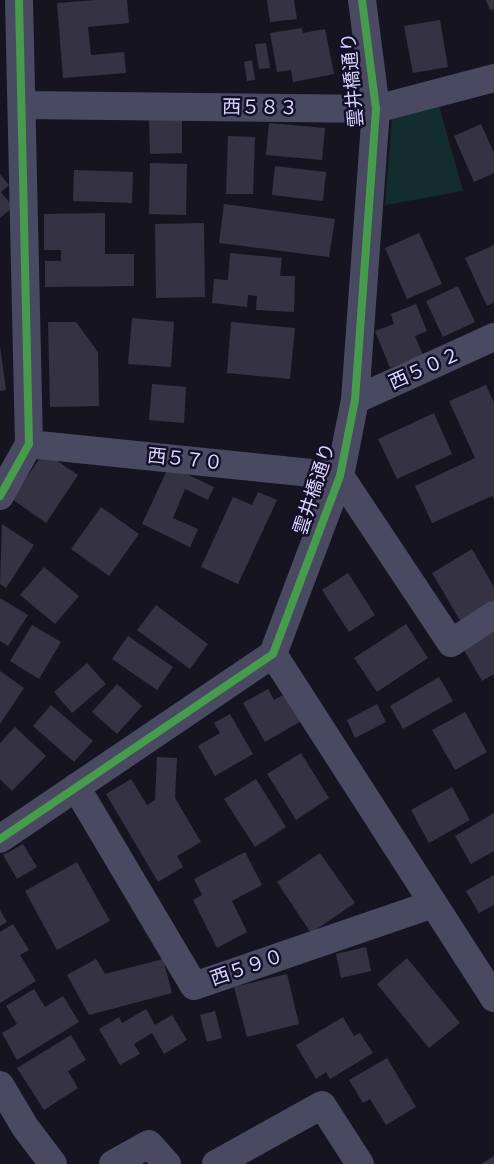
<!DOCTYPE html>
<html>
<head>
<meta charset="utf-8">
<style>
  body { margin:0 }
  canvas { display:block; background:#161421 }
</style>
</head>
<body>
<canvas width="494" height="1164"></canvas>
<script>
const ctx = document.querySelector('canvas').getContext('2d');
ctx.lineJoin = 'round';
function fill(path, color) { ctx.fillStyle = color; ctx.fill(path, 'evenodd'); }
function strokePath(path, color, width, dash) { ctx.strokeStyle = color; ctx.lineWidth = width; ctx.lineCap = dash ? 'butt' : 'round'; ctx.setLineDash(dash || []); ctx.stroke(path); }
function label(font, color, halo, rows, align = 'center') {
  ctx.font = font + ' Figtree,"Noto Sans JP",sans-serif'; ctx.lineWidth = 5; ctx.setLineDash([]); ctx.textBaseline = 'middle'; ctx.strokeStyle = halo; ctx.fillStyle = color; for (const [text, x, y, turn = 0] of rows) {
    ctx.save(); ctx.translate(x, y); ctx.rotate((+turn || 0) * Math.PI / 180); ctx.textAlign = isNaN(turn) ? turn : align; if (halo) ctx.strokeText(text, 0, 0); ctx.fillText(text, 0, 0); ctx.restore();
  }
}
const green = new Path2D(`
  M439,106L463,191L385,205L392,119Z`);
const building = new Path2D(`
  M97,0H127L129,23L88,27L91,55L124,52L126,73L63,78L57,3Z
  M267,0H294L297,19L270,22Z
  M486,0H494V9L490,10Z
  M440,20L448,67L413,73L404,26Z
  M302,28L303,33L325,29L334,74L293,82L291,70L277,72L270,33Z
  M266,43L270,68L259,69L255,44Z
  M252,60L255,80L247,81L244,62Z
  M149,120H182V153L150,154Z
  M269,123L325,128L322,160L266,155Z
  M481,124L494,153V173L474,182L454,136Z
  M228,136L255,137L253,194H226Z
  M150,163L187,164L186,215L149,214Z
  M275,166L326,172L323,201L272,195Z
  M74,170L133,172L132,203L73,201Z
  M0,174L9,185L1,192L13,207L0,218Z
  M224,204L335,219L329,257L219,243Z
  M105,213V254H134V286L45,287V261H61V250H44V214Z
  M204,223L205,297L156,298L155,224Z
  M419,233L442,284L407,299L385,248Z
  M494,245V302L487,306L465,258Z
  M230,253L282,258L280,276H295L294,312L256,310L257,296L248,295L247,307L212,303L214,279L228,280Z
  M458,286L475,322L443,337L426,301Z
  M416,304L427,331L415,336L423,355L390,368L375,331L394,324L391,314Z
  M132,318L174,322L171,367L128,364Z
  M48,322H76L98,352L99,406L50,407Z
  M231,322L295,328L290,379L227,373Z
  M0,346L6,390L0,391Z
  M152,384L186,387L184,423L149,420Z
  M486,385L494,403V500L492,496L432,523L415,486L475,458L449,401Z
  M434,413L452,454L397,479L378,439Z
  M44,452L78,475L46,523L12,499Z
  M169,466L214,487L208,500L185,489L173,518L198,529L190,547L142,524Z
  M258,492L277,500L238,584L201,567L233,497L252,505Z
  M101,507L139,534L109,576L71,549Z
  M2,524L34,545L6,588L0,584Z
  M472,549L494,587V602L461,622L432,573Z
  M44,567L79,596L55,624L20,595Z
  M348,573L375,615L349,632L322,590Z
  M0,598L28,615L8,646L0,641Z
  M156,605L208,644L190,669L137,630Z
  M406,624L428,658L377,692L354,658Z
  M32,625L61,642L39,679L10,661Z
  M494,632V674L482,681L464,650Z
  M128,636L173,667L157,690L112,659Z
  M87,663L106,684L72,713L54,692Z
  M0,671L24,688L0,724Z
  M439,677L453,701L403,729L390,706Z
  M117,684L142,706L117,734L92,712Z
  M268,689L274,700L287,693L303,720L265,742L243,703Z
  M377,704L386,722L355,738L347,720Z
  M51,705L93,741L74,762L33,726Z
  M465,712L487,752L455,770L432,730Z
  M230,714L253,754L215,776L198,746L220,733L214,723Z
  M15,727L46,756L12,791L0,779V743Z
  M301,753L329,798L296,820L267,774Z
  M157,757L177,758L175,798L201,842L177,856L183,867L158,882L106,794L131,779L147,805L155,800Z
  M256,779L286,827L255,847L224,799Z
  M452,787L470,820L429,843L411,810Z
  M494,813V851L471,864L455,836Z
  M23,844L37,867L17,879L3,855Z
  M245,852L262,885L232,901L247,932L217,948L193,900L202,895L194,879Z
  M320,853L355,903L311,933L277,882Z
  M77,862L110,921L57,950L25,891Z
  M494,875V905L479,913L466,891Z
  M0,910L7,922L0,926Z
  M13,924L29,950L20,955L36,981L0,1003V932Z
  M366,947L371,971L341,978L336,954Z
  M407,958L460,1023L429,1048L377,984Z
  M96,959L105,974L163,959L172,993L89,1015L67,975Z
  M287,974L299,1024L247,1037L234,987Z
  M34,989L45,1007L63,996L79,1022L17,1060L2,1033L17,1024L6,1006Z
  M146,1009L155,1025L172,1015L187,1040L164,1054L152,1033L134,1044L140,1054L120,1065L99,1029L119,1017L122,1023Z
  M215,1011L222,1038L207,1042L200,1015Z
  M343,1017L354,1036L360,1033L373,1053L330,1079L326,1072L316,1079L296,1045Z
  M71,1035L86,1060L68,1071L78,1088L44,1110L17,1068Z
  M387,1058L416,1107L386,1125L370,1099L363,1103L349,1080Z
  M494,1156V1164H481Z`);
const minor = new Path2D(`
  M22,105L376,109L494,78
  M355,400L494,337
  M29,444L340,476L451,643L494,615
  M0,496L29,444L19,0
  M273,654L494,998
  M76,787L194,986L433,904
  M0,839L273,654L340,476L355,400L376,109L362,0
  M0,1085L25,1127L53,1164
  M113,1164L149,1144L167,1164
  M216,1164L322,1105L360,1164`);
const cycleway = new Path2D(`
  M0,496L29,444L19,0
  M0,839L273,654L340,476L355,400L376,109L362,0`);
const streetNames = [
  ["雲井橋通り",353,80,-95],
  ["西５８３",260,108,1],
  ["西５０２",425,369,-24],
  ["西５７０",185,460,6],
  ["雲井橋通り",315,489,-72],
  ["西５９０",247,968,-19]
];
fill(green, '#132c2d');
fill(building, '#343243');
strokePath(minor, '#4a4962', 28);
strokePath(cycleway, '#469c4c', 8);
label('19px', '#d9d4ff', '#130f26', streetNames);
</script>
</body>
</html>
